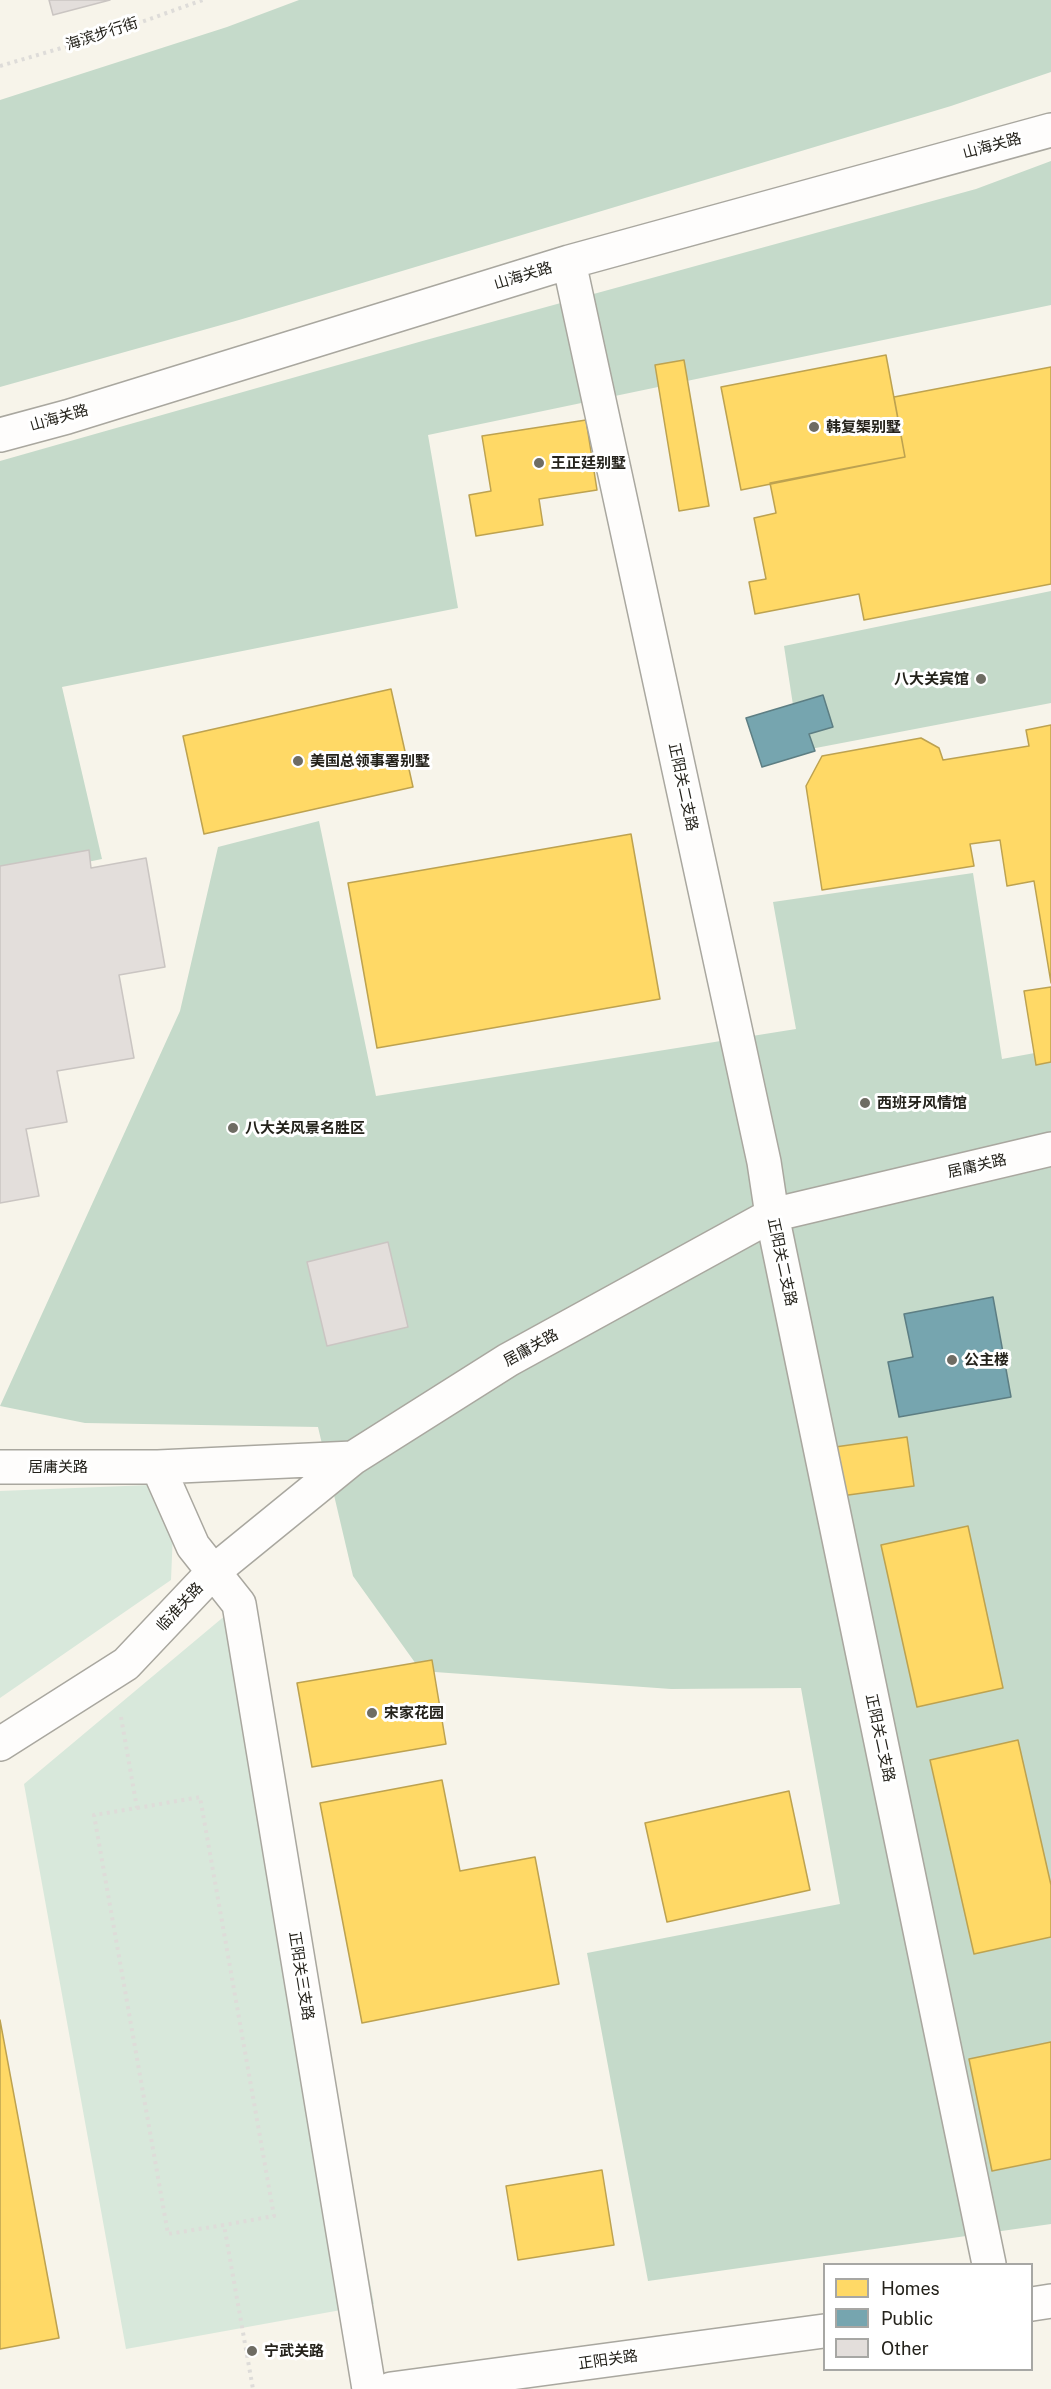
<!DOCTYPE html>
<html>
<head>
<meta charset="utf-8">
<style>
  body { margin:0 }
  #map { position:relative; width:1051px; height:2389px; overflow:hidden; background:#f7f4ea; font-family:"Public Sans",sans-serif }
  canvas { display:block }
  .legend { position:absolute; left:823px; top:2263px; width:210px; height:108px; box-sizing:border-box; background:#fff; border:2px solid #a7a7a4; margin:0; padding:8px 10px; list-style:none; font-size:18px; color:#24221b }
  .legend li { display:flex; align-items:center; gap:12px; height:30px }
  .legend b { width:30px; border:2px solid #a7a7a4 }
</style>
</head>
<body>
<div id="map">
<canvas width="1051" height="2389"></canvas>
<ul class="legend">
<li><b style="height:16px;background:#ffd966"></b>Homes</li>
<li><b style="height:16px;background:#76a5af"></b>Public</li>
<li><b style="height:16px;background:#e3dedb"></b>Other</li>
</ul>
</div>
<script>
const ctx = document.querySelector('canvas').getContext('2d');
ctx.lineJoin = 'round';
function fill(path, color) { ctx.fillStyle = color; ctx.fill(path, 'evenodd'); }
function strokePath(path, color, width, dash) { ctx.strokeStyle = color; ctx.lineWidth = width; ctx.lineCap = dash ? 'butt' : 'round'; ctx.setLineDash(dash || []); ctx.stroke(path); }
function label(font, color, halo, rows, align = 'center') {
  ctx.font = font + ' "Public Sans","Noto Sans SC",sans-serif'; ctx.lineWidth = 6; ctx.setLineDash([]); ctx.textBaseline = 'middle'; ctx.strokeStyle = halo; ctx.fillStyle = color; for (const [text, x, y, turn = 0] of rows) {
    ctx.save(); ctx.translate(x, y); ctx.rotate((+turn || 0) * Math.PI / 180); ctx.textAlign = isNaN(turn) ? turn : align; if (halo) ctx.strokeText(text, 0, 0); ctx.fillText(text, 0, 0); ctx.restore();
  }
}
const green = new Path2D(`
  M175,1484L171,1580L0,1698V1491Z
  M239,1604L374,2304L126,2349L24,1784Z`);
const forest = new Path2D(`
  M299,0H1051V72L951,106L239,320L0,387V100L227,27Z
  M1051,161V305L428,435L458,608L62,687L102,859L0,880V461L426,340L976,189Z
  M1051,591V703L800,751L784,646Z
  M319,821L376,1096L796,1029L773,902L973,873L1002,1059L1051,1050V2224L648,2281L587,1953L840,1904L801,1688L671,1689L421,1671L353,1576L318,1427L85,1423L0,1406L180,1011L218,847Z`);
const homes = new Path2D(`
  M886,355L905,457L741,490L721,387Z
  M684,360L709,506L679,511L655,365Z
  M1051,367V584L864,620L859,594L755,614L749,582L766,579L754,518L776,513L770,483L905,457L894,397Z
  M586,420L597,490L539,499L543,525L476,536L469,495L491,491L482,436Z
  M391,689L413,787L204,834L183,736Z
  M1051,725V983L1034,881L1007,886L1000,840L970,844L974,866L822,890L806,786L822,756L921,738L939,748L943,760L1029,746L1026,730Z
  M631,834L660,999L377,1048L348,883Z
  M1051,987V1062L1036,1065L1024,991Z
  M907,1437L914,1486L841,1496L835,1447Z
  M968,1526L1003,1688L917,1707L881,1545Z
  M432,1660L446,1744L312,1767L297,1683Z
  M1018,1740L1051,1885V1937L974,1954L930,1760Z
  M442,1780L460,1871L535,1857L559,1984L362,2023L320,1803Z
  M789,1791L810,1890L667,1922L645,1823Z
  M0,2020L59,2338L0,2349Z
  M1051,2042V2159L992,2171L969,2059Z
  M602,2170L614,2245L518,2260L506,2186Z`);
const public = new Path2D(`
  M823,695L833,727L809,734L815,751L762,767L746,718Z
  M993,1297L1011,1397L899,1417L888,1362L913,1357L904,1314Z`);
const building = new Path2D(`
  M49,0H110L53,15Z
  M89,850L91,868L146,858L165,967L119,975L134,1058L57,1071L67,1122L26,1129L39,1196L0,1203V866Z
  M388,1242L408,1327L327,1346L307,1262Z`);
const path = new Path2D(`
  M0,66L99,37L203,0
  M121,1717L137,1808L94,1815L168,2234L224,2225L253,2389
  M137,1808L200,1797L274,2216L224,2225`);
const minor = new Path2D(`
  M569,262L764,1162L772,1215L989,2264
  M0,435L67,417L569,262L1051,130
  M0,1467H158L353,1458
  M158,1467L193,1546L239,1604L369,2389
  M0,1744L126,1664L213,1572L353,1458L508,1360L772,1215L1051,1149`);
const major = new Path2D(`
  M1032,2304L1051,2301
  M391,2389L824,2331`);
const markers = [
  [814,427,6,"#6e6c63"],
  [539,463,6,"#6e6c63"],
  [981,679,6,"#6e6c63"],
  [298,761,6,"#6e6c63"],
  [865,1103,6,"#6e6c63"],
  [233,1128,6,"#6e6c63"],
  [952,1360,6,"#6e6c63"],
  [372,1713,6,"#6e6c63"],
  [252,2351,6,"#6e6c63"]
];
const streetNames = [
  ["海滨步行街",102,34,-18],
  ["山海关路",992,146,-15],
  ["山海关路",523,276,-17],
  ["山海关路",59,418,-16],
  ["正阳关二支路",683,787,78],
  ["居庸关路",977,1166,-13],
  ["正阳关二支路",782,1262,78],
  ["居庸关路",531,1348,-29],
  ["居庸关路",58,1467],
  ["临淮关路",180,1607,-47],
  ["正阳关二支路",880,1738,78],
  ["正阳关三支路",301,1976,81],
  ["正阳关路",608,2360,-8]
];
const poiNames = [
  ["韩复榘别墅",826,427],
  ["王正廷别墅",551,463],
  ["八大关宾馆",969,679,"right"],
  ["美国总领事署别墅",310,761],
  ["西班牙风情馆",877,1103],
  ["八大关风景名胜区",245,1128],
  ["公主楼",964,1360],
  ["宋家花园",384,1713],
  ["宁武关路",264,2351]
];
fill(green, '#d8e8db');
fill(forest, '#c5daca');
fill(homes, '#ffd966');
strokePath(homes, '#bda250', 1.5);
fill(public, '#76a5af');
strokePath(public, '#5d7e83', 1.5);
fill(building, '#e3dedb');
strokePath(building, '#cac5c2', 1.5);
strokePath(minor, '#a9a79f', 36);
strokePath(major, '#a9a79f', 36);
strokePath(path, '#dedcd9', 4, [3, 4.5]);
strokePath(minor, '#fefdfc', 33);
strokePath(major, '#fefdfc', 33);
for (const [x, y, r, color] of markers) { const dot = new Path2D(); dot.arc(x, y, r, 0, 2 * Math.PI); ctx.fillStyle = color; ctx.fill(dot); strokePath(dot, '#fff', 2); }
label('15px', '#24221b', '#fff', streetNames);
label('bold 15px', '#24221b', '#fff', poiNames, 'left');
</script>
</body>
</html>
